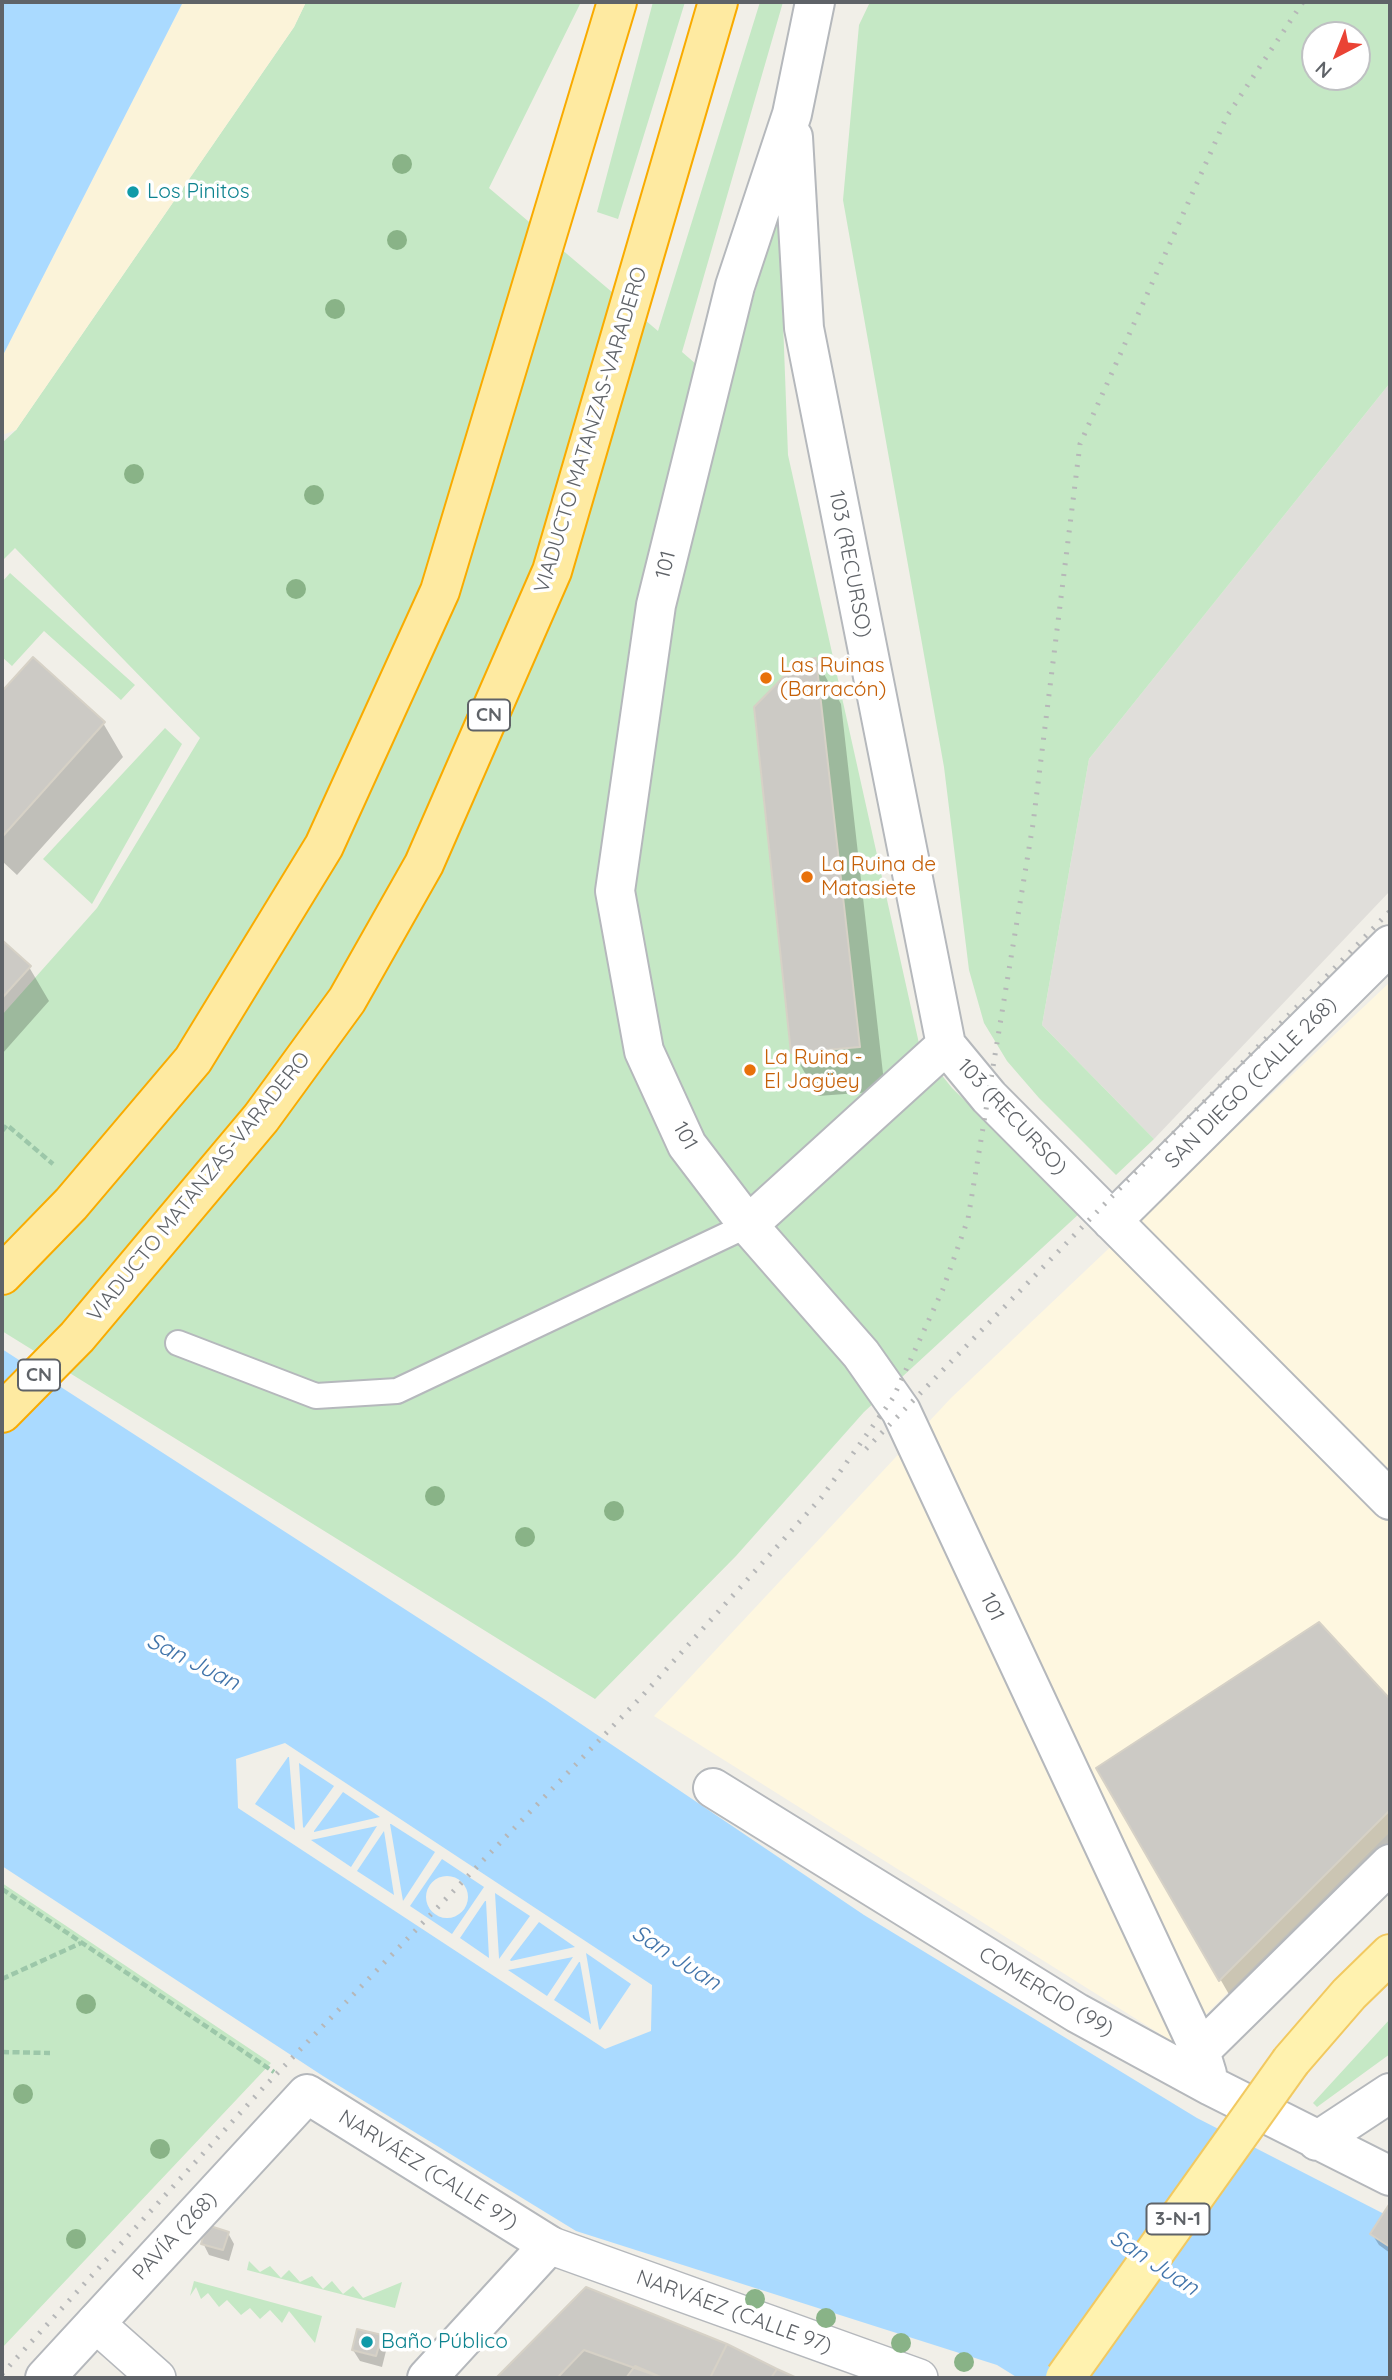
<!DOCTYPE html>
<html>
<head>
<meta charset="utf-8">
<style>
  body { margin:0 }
  #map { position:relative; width:1392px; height:2380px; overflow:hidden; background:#f1efe8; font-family:Quicksand,sans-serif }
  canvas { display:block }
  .frame { position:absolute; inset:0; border:4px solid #5f6368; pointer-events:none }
  .north { position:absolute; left:1301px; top:21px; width:70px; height:70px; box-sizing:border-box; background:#fff; border:2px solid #bfc1c3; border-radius:50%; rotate:222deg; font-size:19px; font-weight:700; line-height:28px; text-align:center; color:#5f6368 }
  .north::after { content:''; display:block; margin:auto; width:24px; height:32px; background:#ea4335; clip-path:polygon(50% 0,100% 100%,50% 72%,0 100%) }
</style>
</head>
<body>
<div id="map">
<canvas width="1392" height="2380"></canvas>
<div class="frame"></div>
<div class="north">N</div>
</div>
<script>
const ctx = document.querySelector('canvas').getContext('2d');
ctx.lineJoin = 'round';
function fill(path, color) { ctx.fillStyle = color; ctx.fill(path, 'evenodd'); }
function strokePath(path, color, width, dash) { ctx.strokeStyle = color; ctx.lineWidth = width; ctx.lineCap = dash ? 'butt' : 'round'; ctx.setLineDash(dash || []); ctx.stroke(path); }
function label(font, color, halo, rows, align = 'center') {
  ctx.font = font + ' Quicksand,sans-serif'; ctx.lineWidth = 7; ctx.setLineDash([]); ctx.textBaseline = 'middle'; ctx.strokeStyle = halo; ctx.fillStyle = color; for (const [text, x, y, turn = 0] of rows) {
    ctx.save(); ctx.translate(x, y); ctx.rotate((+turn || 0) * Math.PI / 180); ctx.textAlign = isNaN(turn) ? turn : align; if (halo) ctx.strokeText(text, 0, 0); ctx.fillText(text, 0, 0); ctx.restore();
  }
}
const commercial = new Path2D(`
  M1390,982V1832L1176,2044L654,1716L951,1398Z`);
const industrial = new Path2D(`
  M1390,383V891L1154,1139L1042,1025L1089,759Z`);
const green = new Path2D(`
  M306,2H581L489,188L658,331L760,2H783L682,352L725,389L779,214L788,455L920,1048L952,1088L1080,1213L864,1412L736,1556L595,1699L2,1331V1015L97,908L200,738L15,548L2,561V443L16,430L294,27Z
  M653,2H685L618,219L597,212Z
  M870,2H1390V383L1089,759L1042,1025L1154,1139L1116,1175L1039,1098L1007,1061L984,1023L969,970L944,767L843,200L859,25ZM1357,35V77H1315V35Z
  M10,573L135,685L121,700L44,631L12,666L2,657V582Z
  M165,728L182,744L92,904L43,859Z
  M2,1883L271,2063L2,2348Z
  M1390,2019V2054L1317,2107L1313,2103Z
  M249,2261L260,2272L270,2266L281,2278L289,2270L300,2282L312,2276L323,2289L332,2281L343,2294L353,2286L363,2298L402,2282L395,2308L247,2270Z
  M194,2281L322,2316L315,2343L289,2311L282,2323L270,2310L260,2319L250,2308L241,2315L227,2300L219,2307L208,2293L201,2299L196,2287L190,2296Z`);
const sand = new Path2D(`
  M183,2H306L294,27L16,430L2,435V357Z`);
const water = new Path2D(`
  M2,2H183L2,357Z
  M2,1349L547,1701L864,1915L1197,2118L1390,2217V2378H1018L997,2365L576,2231L323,2076L2,1866Z`);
const pier = new Path2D(`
  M285,1743L652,1985L651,2031L605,2049L238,1808L236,1759ZM288,1757H289L295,1830L255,1804ZM299,1763L334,1786L304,1828L303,1827ZM343,1792L380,1817L314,1832V1831ZM391,1824L435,1852L403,1901L390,1824ZM377,1826L351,1867L311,1840ZM384,1831L394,1895L357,1871ZM442,1859L484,1887L452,1934L410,1906ZM495,1893L530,1916L499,1959V1958ZM485,1901H486L489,1958L460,1938ZM539,1922L575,1947L511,1961L510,1960ZM586,1953L631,1984L600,2030L599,2029ZM573,1957L547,1996L508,1970ZM579,1962H580L591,2024L554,2000Z
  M426 1897a21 21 0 1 1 42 0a21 21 0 1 1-42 0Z`);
const shadow = new Path2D(`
  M816,660L841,704L885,1091L818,1096L793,1052Z
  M2,690L103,723L123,757L17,875L2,861Z
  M2,943L29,967L49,1001L2,1054Z
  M1318,1624L1390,1702V1879L1246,2024L1099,1768Z
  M1390,2205V2253L1379,2245L1372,2234Z
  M228,2233L234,2244L229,2261L209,2255L203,2243Z
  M586,2289L727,2346L794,2378H499Z
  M381,2336L387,2347L382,2367L360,2361L353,2350Z`);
const building = new Path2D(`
  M33,657L105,722L2,837V687L4,689Z
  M816,658L860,1047L791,1053L754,707L799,661Z
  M2,940L31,966L2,998Z
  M1319,1622L1390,1699V1810L1219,1981L1096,1768Z
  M1390,2203V2247L1370,2234Z
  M207,2225L229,2232L223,2250L201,2244Z
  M586,2287L727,2344L710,2378H663L584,2350L557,2378H496Z
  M357,2329L382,2335L376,2356L352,2350Z
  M727,2344L777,2369L771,2378H710Z
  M635,2366L663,2378H626Z
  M777,2369L797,2378H771Z`);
const path = new Path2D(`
  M2,1131L7,1125L53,1164
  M2,1889L274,2072
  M2,1979L81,1943
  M2,2052L50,2053`);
const service = new Path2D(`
  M178,1343L316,1396L397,1391L748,1225`);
const pedestrian = new Path2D(`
  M549,2245L919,2378
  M95,2323L157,2378`);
const minor = new Path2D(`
  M815,2L792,114L735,286L656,605L615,891L644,1051L687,1145L748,1225L861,1354L901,1411L1200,2051
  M793,137L804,328L946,1045L989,1097L1390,1500
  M1112,1221L1390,945
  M748,1225L946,1045
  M713,1788L1077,2013L1211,2086L1390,2176
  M1207,2074L1200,2051L1390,1864
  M1317,2141L1390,2093
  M45,2378L307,2094L549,2245L427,2378`);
const primary = new Path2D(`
  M1291,2061L1349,1994L1390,1954`);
const trunk = new Path2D(`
  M2,1275L71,1204L193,1060L324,846L440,591L617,2
  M2,1413L77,1337L261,1118L347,1000L424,864L552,571L718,2`);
const rail = new Path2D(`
  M866,1449L1390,911
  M2,2374L263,2088L643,1695L821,1498L893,1398L943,1289L968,1219L1033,824L1080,444L1227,116L1303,2`);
const primaryBridge = new Path2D(`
  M1065,2378L1291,2061`);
const trees = [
  [402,164],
  [397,240],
  [335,309],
  [134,474],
  [314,495],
  [296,589],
  [435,1496],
  [614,1511],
  [525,1537],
  [86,2004],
  [23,2094],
  [160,2149],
  [76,2239],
  [755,2299],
  [826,2318],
  [901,2343],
  [964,2362]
];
const markers = [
  [133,192,7,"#0f9aa8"],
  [766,678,7,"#e8710a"],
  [807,877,7,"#e8710a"],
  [750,1070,7,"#e8710a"],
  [367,2342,7,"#0f9aa8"]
];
const shields = [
  [489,715,42],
  [39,1375,42],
  [1178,2219,63]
];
const shieldNames = [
  ["CN",489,715],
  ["CN",39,1375],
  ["3-N-1",1178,2219]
];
const cultureNames = [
  ["Los Pinitos",147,192],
  ["Baño Público",381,2342]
];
const streetNames = [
  ["VIADUCTO MATANZAS-VARADERO",591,430,-73],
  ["103 (RECURSO)",850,564,79],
  ["101",666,565,-76],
  ["SAN DIEGO (CALLE 268)",1251,1083,-45],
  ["103 (RECURSO)",1012,1117,47],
  ["101",685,1136,61],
  ["VIADUCTO MATANZAS-VARADERO",199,1187,-51],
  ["101",992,1607,65],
  ["COMERCIO (99)",1046,1992,31],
  ["NARVÁEZ (CALLE 97)",428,2170,32],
  ["PAVÍA (268)",175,2236,-47],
  ["NARVÁEZ (CALLE 97)",734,2312,20]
];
const foodNames = [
  ["Las Ruinas",780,666],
  ["(Barracón)",780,690],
  ["La Ruina de",821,865],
  ["Matasiete",821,889],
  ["La Ruina -",764,1058],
  ["El Jagüey",764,1082]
];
const waterNames = [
  ["San Juan",193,1662,27],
  ["San Juan",676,1958,33],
  ["San Juan",1154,2263,33]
];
fill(commercial, '#fef7e0');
fill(industrial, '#e0deda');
fill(green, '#c5e8c5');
fill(sand, '#fbf3d9');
fill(water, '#aadaff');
fill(pier, '#f1efe8');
fill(shadow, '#0003');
fill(building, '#cccac5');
strokePath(building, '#d6d1c6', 2);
strokePath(service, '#b5b8bc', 28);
strokePath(pedestrian, '#b5b8bc', 40);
strokePath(minor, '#b5b8bc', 42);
strokePath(primary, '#f2c960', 42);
strokePath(trunk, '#f9ab00', 42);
strokePath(path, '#9cc7a9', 4.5, [7, 3.5]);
strokePath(service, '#fff', 24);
strokePath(pedestrian, '#fff', 37);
strokePath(minor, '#fff', 38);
strokePath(primary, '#fff2af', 38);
strokePath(trunk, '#feeaa1', 38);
strokePath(rail, '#b6b7b8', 5, [2, 9]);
strokePath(primaryBridge, '#f2c960', 42, []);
strokePath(primaryBridge, '#fff2af', 38);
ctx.fillStyle = '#89b387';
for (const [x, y] of trees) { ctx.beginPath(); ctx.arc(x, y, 10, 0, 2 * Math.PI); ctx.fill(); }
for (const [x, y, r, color] of markers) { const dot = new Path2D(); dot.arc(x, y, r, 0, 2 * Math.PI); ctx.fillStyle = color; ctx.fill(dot); strokePath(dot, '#fff', 2.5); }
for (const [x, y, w] of shields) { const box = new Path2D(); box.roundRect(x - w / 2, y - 15.5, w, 31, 5); ctx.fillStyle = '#fff'; ctx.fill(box); strokePath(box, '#5f6368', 2); }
label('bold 19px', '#5f6368', null, shieldNames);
label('21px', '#0d838f', '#fff', cultureNames, 'left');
label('21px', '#5f6368', '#fff', streetNames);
label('21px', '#c56008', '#fff', foodNames, 'left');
label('italic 23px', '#4174aa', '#fff', waterNames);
</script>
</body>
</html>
